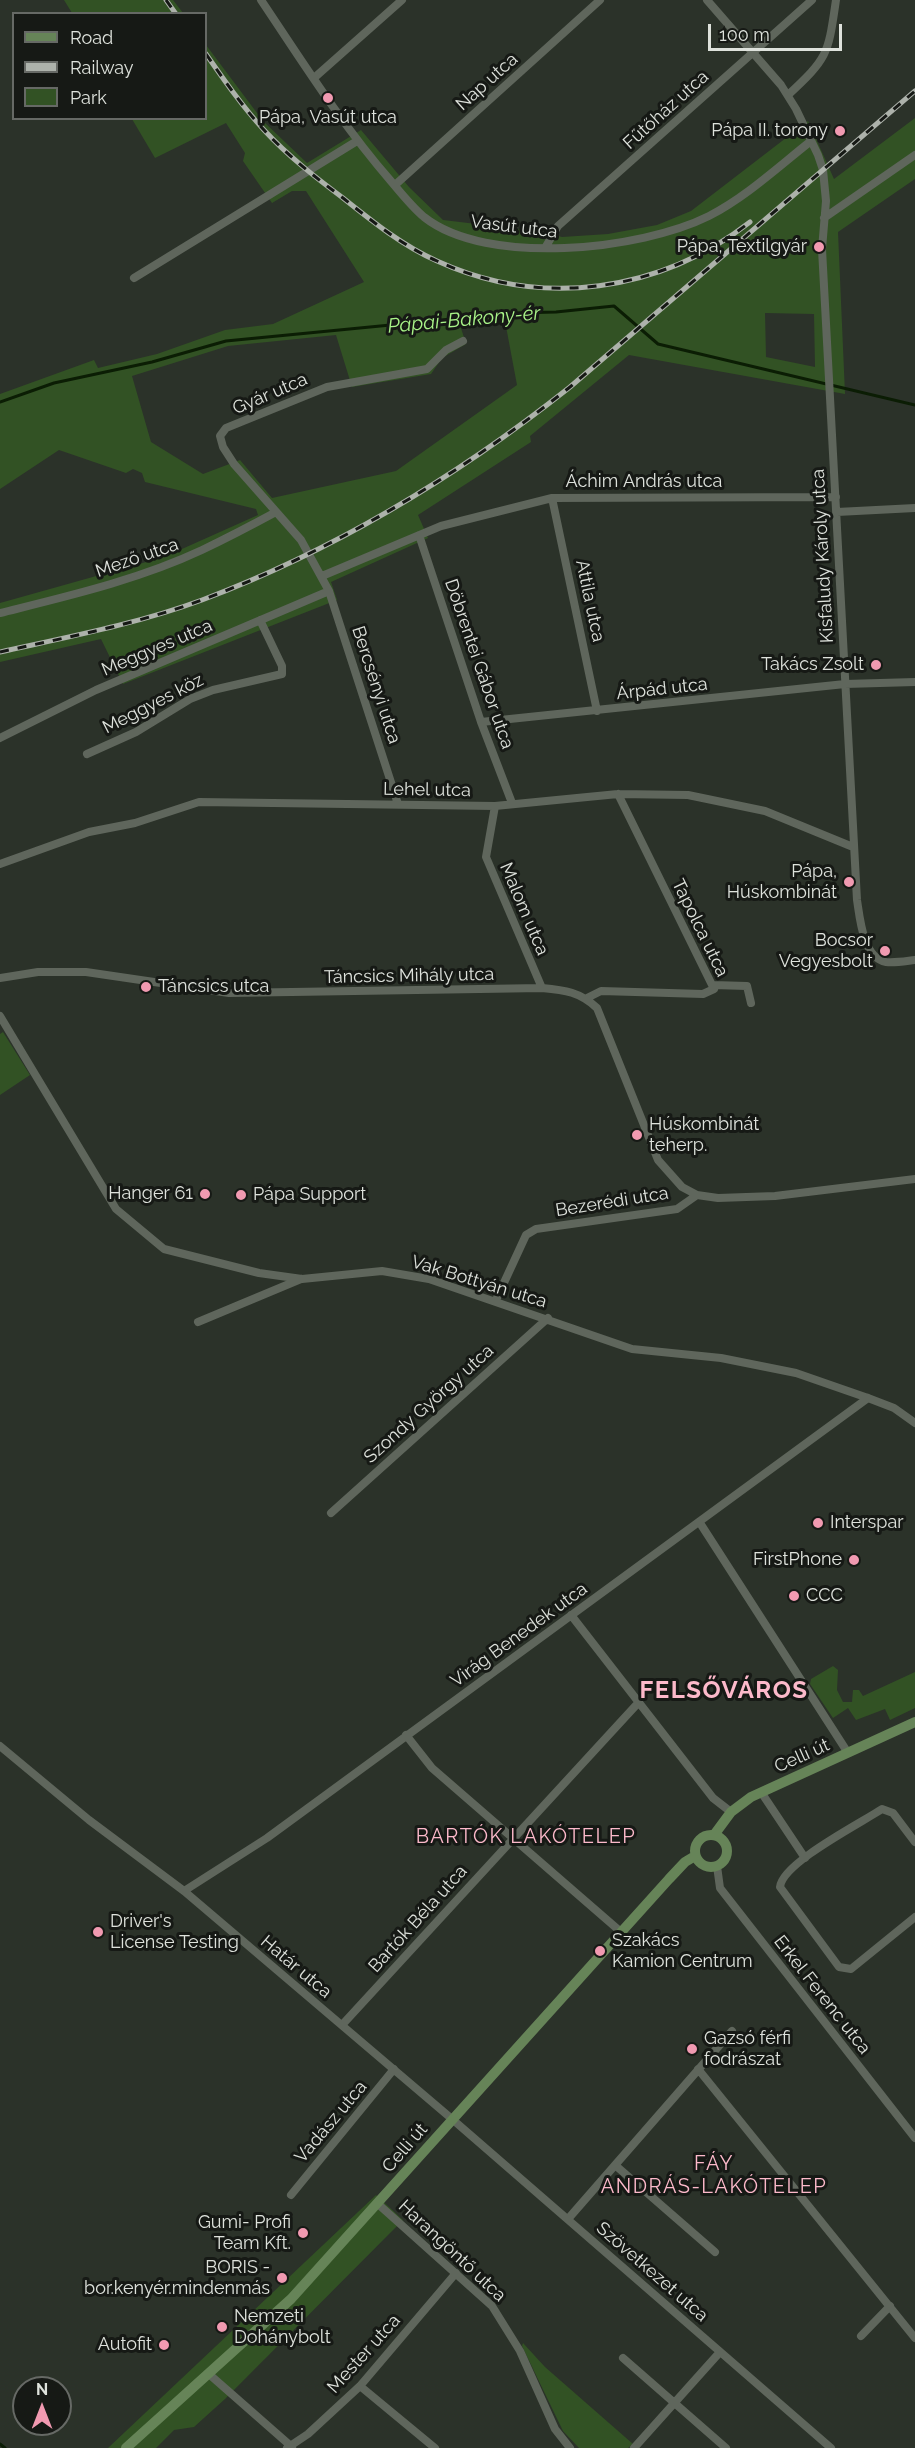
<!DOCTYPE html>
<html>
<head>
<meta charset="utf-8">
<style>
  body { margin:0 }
  #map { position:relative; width:915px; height:2448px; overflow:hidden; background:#2b3229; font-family:Raleway,sans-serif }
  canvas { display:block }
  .legend { position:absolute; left:12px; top:12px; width:195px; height:108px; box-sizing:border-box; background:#161915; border:2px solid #666965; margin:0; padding:8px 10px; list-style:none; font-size:18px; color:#dee2dc }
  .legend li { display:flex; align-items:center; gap:12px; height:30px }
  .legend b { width:30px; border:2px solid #666965 }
  .north { position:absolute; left:12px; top:2376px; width:60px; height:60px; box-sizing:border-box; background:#161915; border:2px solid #666965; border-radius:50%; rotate:0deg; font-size:16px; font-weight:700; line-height:24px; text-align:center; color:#dee2dc }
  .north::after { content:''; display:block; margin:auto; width:21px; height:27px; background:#f19ab1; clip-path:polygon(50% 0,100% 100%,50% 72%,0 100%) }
  .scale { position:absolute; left:708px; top:24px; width:134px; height:27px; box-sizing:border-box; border:3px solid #dee2dc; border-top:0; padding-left:8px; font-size:18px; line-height:21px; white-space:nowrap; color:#dee2dc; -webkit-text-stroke:4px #161915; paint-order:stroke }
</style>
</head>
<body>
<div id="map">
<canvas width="915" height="2448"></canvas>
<ul class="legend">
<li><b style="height:8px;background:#668458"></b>Road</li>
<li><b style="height:8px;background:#adb2ab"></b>Railway</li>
<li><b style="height:16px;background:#325224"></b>Park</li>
</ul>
<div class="north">N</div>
<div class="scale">100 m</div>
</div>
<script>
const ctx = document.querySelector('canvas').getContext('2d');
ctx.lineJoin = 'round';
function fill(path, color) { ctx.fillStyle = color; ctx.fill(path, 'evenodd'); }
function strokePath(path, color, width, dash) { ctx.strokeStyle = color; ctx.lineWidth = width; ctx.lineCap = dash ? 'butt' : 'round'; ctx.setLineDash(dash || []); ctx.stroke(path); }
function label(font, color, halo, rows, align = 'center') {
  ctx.font = font + ' Raleway,sans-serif'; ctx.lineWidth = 6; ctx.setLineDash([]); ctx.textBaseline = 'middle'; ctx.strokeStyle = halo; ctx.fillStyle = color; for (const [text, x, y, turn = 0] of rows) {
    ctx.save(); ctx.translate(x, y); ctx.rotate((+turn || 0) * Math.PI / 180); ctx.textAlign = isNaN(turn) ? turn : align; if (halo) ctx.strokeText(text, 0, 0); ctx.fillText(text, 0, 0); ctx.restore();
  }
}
const green = new Path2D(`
  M64,0H173L183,13H72Z
  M206,45L263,121L307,163L361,130L409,187L443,220L543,232L562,237L608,234L657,225L691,211L808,121L834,179L915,118V179L838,232L845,394L629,355L530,436L531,442L418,515L428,538L331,582L337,600L123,684L101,639L0,662V603L164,557L258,515L256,509L145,482L142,473L133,469L126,473L59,450L0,489V394L94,360L98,368L157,354L225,330L273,324L364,282L306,191H292L272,203L243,161L245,153L226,123L155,158L132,119L206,118ZM765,313L814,314L815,367L766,357ZM505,321L517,385L396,471L272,498L240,460L203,474L151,442L132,376L228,346L336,335L352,387L431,374L442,358L466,344L461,328Z
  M3,1032L30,1075L0,1095V1034Z
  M833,1666L838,1670L837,1690L843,1702H852L853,1690H859L863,1696L915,1672V1708L890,1720L885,1709L856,1720L848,1708L833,1718L810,1684L811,1679Z
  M376,2195L403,2220L225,2399L194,2427L174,2430L156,2448H108Z
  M523,2343L545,2367L633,2444L628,2448H579L563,2431L522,2346Z`);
const stream = new Path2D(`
  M0,402L54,383L152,362L226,341L514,313L556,312L614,306L658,344L915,405
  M0,2444L5,2448`);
const street = new Path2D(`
  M261,0C302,61 342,125 390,180C401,193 412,207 424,217C487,267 641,250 709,216C746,197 778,167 811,141
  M707,0L781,85L796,109L818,155L823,170L826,201L822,249L857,900C860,919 863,958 886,962C895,963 906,961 915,960
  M314,78L402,0
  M788,95C829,57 828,54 836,0
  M395,185L600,0
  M824,218L915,155
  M545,248L558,226L812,0
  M134,278L357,141
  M552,498L597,711
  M837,512L915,508
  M419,535L481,722L512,803
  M322,576L441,526L552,498L836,497
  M0,613C68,596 138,580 202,550C227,538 252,525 276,512
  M481,722L845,684L915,682
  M0,738L96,690L329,591
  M87,754L136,732L190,699L213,690L282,674V666L260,620
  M398,804L329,591L301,540L234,464L223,447L220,436L226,428L327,387L427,369L446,350L463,341
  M495,806L486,857L542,988
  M0,864L89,832L135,823L199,802L495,806L618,794L688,795L765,811L853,847
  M0,978L38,972H86L229,993L542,988C565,990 580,992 597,1008L658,1160L682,1187L697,1195L718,1198L775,1196L915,1179
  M713,985L747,986L751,1003
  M587,998L601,991L703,994L714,989L618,794
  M0,1016L116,1209L164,1249L259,1273L302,1279L382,1271L429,1279L632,1349L721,1358L796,1373L868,1398L894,1408L915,1423
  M496,1300L526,1235L536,1229L677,1209L697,1195
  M198,1322L301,1279
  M331,1513L548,1318
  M700,1523L848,1753
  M571,1615L713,1798L731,1812
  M406,1735L432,1768L621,1932
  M0,1746L89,1820L184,1891L452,2119L831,2448
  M761,1792L805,1858
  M915,1842L893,1813L882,1809C861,1823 782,1863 780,1887L839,1967L851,1969L915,1917
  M717,1866L720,1888L915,2138
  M184,1891L267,1838L868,1398
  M342,2025L639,1702
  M698,2069L915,2338
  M615,2165L715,2252
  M291,2195L394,2069
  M378,2204L492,2306L520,2351L555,2429L570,2448
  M568,2219L732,2031
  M861,2336L890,2306
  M623,2358L726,2448
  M210,2375L292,2447
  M360,2386L435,2448
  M287,2448L308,2434L360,2386L456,2273
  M634,2448L720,2352`);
const secondary = new Path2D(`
  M695 1851a16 16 0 1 1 32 0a16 16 0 1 1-32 0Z
  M714,1835L731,1812L751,1797L915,1722
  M126,2448L291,2299L669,1879L685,1862L695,1856`);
const rail = new Path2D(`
  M166,0L176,14
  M206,54C224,80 242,106 264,130C288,156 315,177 343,198C373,222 403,246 437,261C542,309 660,292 750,222
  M0,652C68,637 137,624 202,600C335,550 459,475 570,387L915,91`);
const markers = [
  [328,98,6,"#f19ab1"],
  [840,131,6,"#f19ab1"],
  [819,247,6,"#f19ab1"],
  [876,665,6,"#f19ab1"],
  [849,882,6,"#f19ab1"],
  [885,951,6,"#f19ab1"],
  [146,987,6,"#f19ab1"],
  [637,1135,6,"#f19ab1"],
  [205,1194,6,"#f19ab1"],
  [241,1195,6,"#f19ab1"],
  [818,1523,6,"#f19ab1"],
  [854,1560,6,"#f19ab1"],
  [794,1596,6,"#f19ab1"],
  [98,1932,6,"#f19ab1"],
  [600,1951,6,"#f19ab1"],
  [692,2049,6,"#f19ab1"],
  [303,2233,6,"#f19ab1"],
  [282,2278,6,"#f19ab1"],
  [222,2327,6,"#f19ab1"],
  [164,2345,6,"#f19ab1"]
];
const streetNames = [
  ["Nap utca",487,82,-42],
  ["Fűtőház utca",666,110,-42],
  ["Vasút utca",514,227,7],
  ["Gyár utca",270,394,-23],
  ["Áchim András utca",644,482],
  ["Kisfaludy Károly utca",823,556,-93],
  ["Mező utca",137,558,-19],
  ["Attila utca",590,601,78],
  ["Meggyes utca",157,648,-23],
  ["Döbrentei Gábor utca",479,664,71],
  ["Bercsényi utca",376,685,72],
  ["Árpád utca",662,689,-6],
  ["Meggyes köz",153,704,-27],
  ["Lehel utca",427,790,1],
  ["Malom utca",524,909,67],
  ["Tapolca utca",700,928,64],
  ["Táncsics Mihály utca",409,976,-1],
  ["Bezerédi utca",612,1202,-9],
  ["Vak Bottyán utca",479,1282,17],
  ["Szondy György utca",429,1404,-42],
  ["Virág Benedek utca",519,1635,-36],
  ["Celli út",802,1756,-24],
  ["Bartók Béla utca",418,1919,-48],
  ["Határ utca",296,1967,40],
  ["Erkel Ferenc utca",822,1995,52],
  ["Vadász utca",331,2122,-50],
  ["Celli út",405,2148,-49],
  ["Harangöntő utca",452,2251,43],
  ["Szövetkezet utca",652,2272,41],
  ["Mester utca",364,2354,-48]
];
const poiNames = [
  ["Pápa, Vasút utca",328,118,"center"],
  ["Pápa II. torony",828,131],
  ["Pápa, Textilgyár",807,247],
  ["Takács Zsolt",864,665],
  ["Pápa,",837,872],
  ["Húskombinát",837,893],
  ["Bocsor",873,941],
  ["Vegyesbolt",873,962],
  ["Táncsics utca",158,987,"left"],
  ["Húskombinát",649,1125,"left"],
  ["teherp.",649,1146,"left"],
  ["Hanger 61",193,1194],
  ["Pápa Support",253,1195,"left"],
  ["Interspar",830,1523,"left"],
  ["FirstPhone",842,1560],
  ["CCC",806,1596,"left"],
  ["Driver's",110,1922,"left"],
  ["License Testing",110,1943,"left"],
  ["Szakács",612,1941,"left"],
  ["Kamion Centrum",612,1962,"left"],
  ["Gazsó férfi",704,2039,"left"],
  ["fodrászat",704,2060,"left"],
  ["Gumi- Profi",291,2223],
  ["Team Kft.",291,2244],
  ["BORIS -",270,2268],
  ["bor.kenyér.mindenmás",270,2289],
  ["Nemzeti",234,2317,"left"],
  ["Dohánybolt",234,2338,"left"],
  ["Autofit",152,2345]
];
const waterNames = [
  ["Pápai-Bakony-ér",464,320,-5]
];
const neighbourhoodNames = [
  ["BARTÓK LAKÓTELEP",526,1837],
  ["FÁY",714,2164],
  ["ANDRÁS-LAKÓTELEP",714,2187]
];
const districtNames = [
  ["FELSŐVÁROS",724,1691]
];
fill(green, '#325224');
strokePath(stream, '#0b1d04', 3);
strokePath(street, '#5f665c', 8);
strokePath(secondary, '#668458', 10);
strokePath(rail, '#adb2ab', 5);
strokePath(rail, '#161915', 3, [9]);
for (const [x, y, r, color] of markers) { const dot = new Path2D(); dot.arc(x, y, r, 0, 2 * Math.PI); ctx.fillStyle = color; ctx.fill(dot); strokePath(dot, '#161915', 2); }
label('18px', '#dee2dc', '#161915', streetNames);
label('18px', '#dee2dc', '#161915', poiNames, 'right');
label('italic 20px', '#a9f489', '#161915', waterNames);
ctx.letterSpacing = '1.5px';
label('20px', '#fcb9ca', '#161915', neighbourhoodNames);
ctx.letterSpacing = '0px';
ctx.letterSpacing = '1.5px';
label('bold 24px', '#fcb9ca', '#161915', districtNames);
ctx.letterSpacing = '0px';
</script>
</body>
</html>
